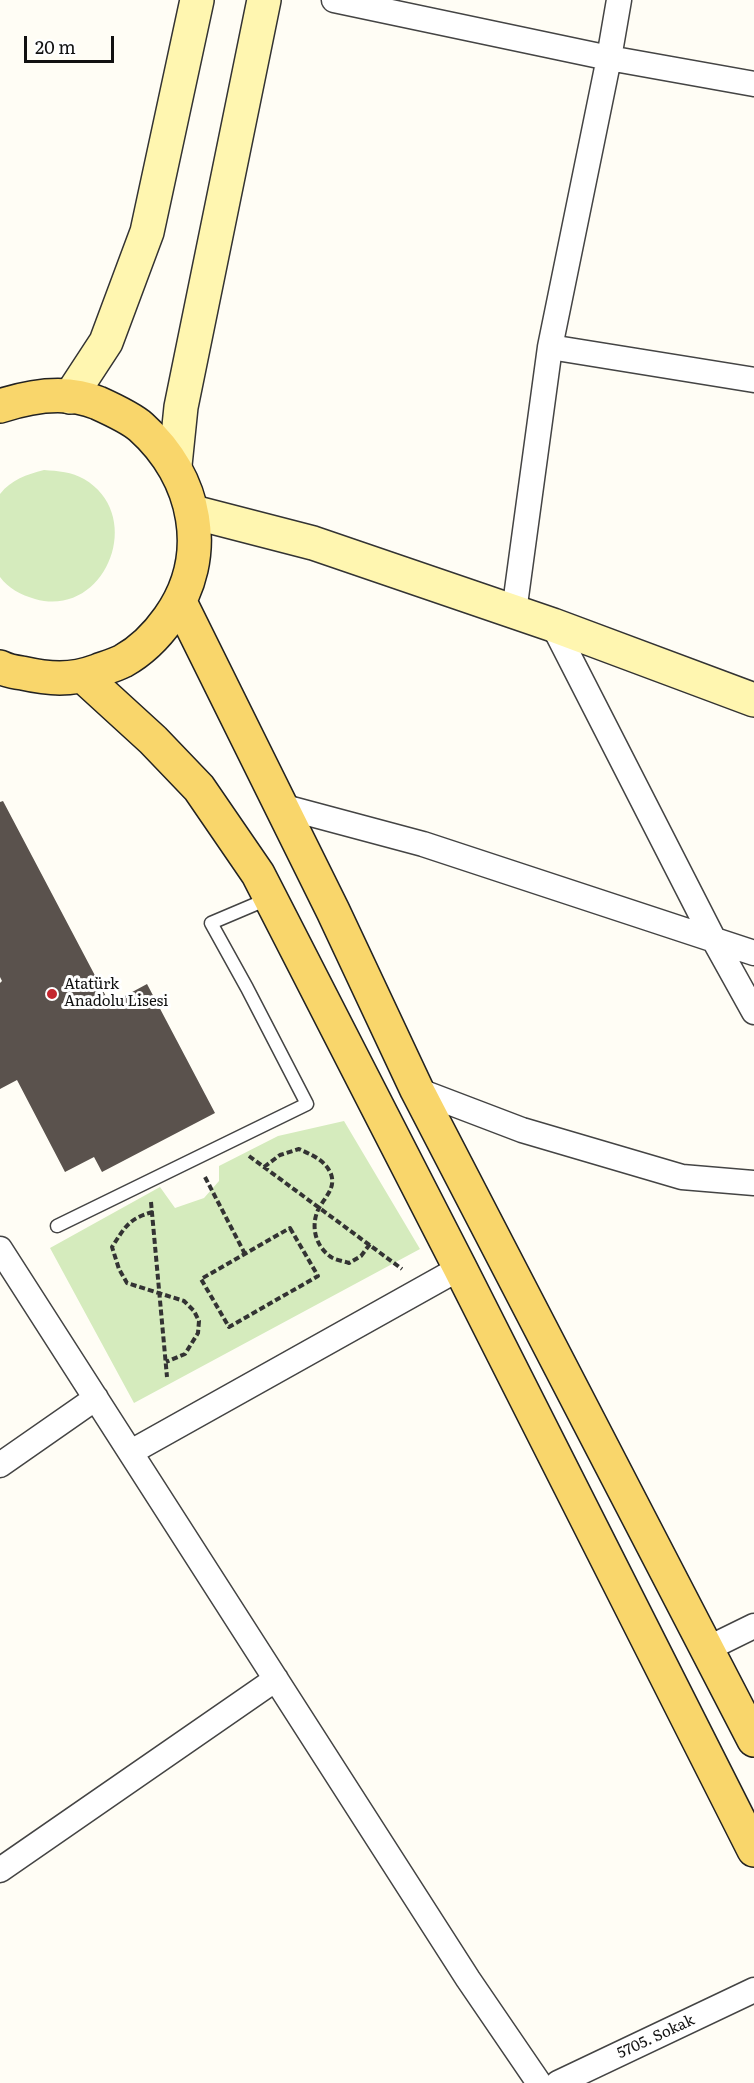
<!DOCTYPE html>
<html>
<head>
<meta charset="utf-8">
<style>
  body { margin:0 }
  #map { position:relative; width:754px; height:2083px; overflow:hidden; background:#fffdf5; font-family:Literata,serif }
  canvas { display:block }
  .scale { position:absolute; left:24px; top:36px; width:90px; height:27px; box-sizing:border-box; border:3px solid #111; border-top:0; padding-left:8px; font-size:18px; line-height:21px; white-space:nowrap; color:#111; -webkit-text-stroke:4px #fff; paint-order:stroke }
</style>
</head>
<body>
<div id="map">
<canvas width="754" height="2083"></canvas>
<div class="scale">20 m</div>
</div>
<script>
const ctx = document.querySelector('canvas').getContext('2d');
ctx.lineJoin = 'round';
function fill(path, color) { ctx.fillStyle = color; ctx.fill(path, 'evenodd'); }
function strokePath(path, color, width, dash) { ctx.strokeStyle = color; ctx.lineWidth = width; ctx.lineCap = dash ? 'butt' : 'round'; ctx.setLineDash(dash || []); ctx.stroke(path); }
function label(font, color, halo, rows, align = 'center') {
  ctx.font = font + ' Literata,serif'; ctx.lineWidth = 6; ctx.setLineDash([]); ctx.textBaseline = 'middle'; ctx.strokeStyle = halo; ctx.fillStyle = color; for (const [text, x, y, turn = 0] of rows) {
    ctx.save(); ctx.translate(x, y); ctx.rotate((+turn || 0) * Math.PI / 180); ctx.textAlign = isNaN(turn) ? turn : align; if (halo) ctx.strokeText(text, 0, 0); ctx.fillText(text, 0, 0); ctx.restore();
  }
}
const green = new Path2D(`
  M44,470C58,471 72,472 84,479C147,516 105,619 35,599C21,595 8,588 0,577V494C12,479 26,475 44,470Z
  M344,1121L420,1249L134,1403L50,1248L160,1187L175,1208L204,1198L219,1181V1166L278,1136Z`);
const building = new Path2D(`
  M3,801L110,1004L147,984L215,1113L102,1172L94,1157L65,1172L17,1080L0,1089V983L2,981L0,977V802Z`);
const path = new Path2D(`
  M249,1156L402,1269
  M264,1167L280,1155L299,1149C312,1155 325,1160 331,1174C336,1188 325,1197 319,1208C310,1225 315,1246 331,1257C335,1260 343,1261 349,1263L361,1256L370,1244
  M205,1177L245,1254
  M151,1202L167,1377
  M153,1212C129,1218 125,1227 112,1247L119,1269L127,1283L184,1301L194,1311L199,1321L198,1333L185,1354L166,1362
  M290,1228L318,1276L229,1327L201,1279Z`);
const lane = new Path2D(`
  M57,1226L307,1104L247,988L211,923L270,898`);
const street = new Path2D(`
  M334,0L609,58L754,84
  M550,347L754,380
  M514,612L550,347L609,58L619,0
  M553,625L714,940L754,1012
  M281,806L423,844L754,953
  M417,1090L522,1130L682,1177L754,1183
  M0,1249L468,1979L539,2083
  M131,1452L460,1268
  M0,1465L96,1398
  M707,1649L754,1626
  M0,1870L276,1679
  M558,2083L754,1990`);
const secondary = new Path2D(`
  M70,397L106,342L147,232L197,0
  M175,465L181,407L264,0
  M193,512L313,543L553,625L754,700`);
const primary = new Path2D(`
  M0,406C30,396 67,390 98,403C109,408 132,419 141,427C197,477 213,556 169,618C157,635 141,651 123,661C115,665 105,668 97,671C70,681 49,679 22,673C14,672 7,671 0,667
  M180,602L333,911L417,1090L754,1740
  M83,676L153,740L199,788L258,874L460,1268L754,1850`);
const markers = [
  [52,994,6,"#c4262e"]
];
const poiNames = [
  ["Atatürk",64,985],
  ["Anadolu Lisesi",64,1002]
];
const streetNames = [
  ["5705. Sokak",656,2037,-25]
];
fill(green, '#d5ebbd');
fill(building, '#5a524d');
strokePath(lane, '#444', 15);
strokePath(street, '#444', 27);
strokePath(secondary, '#333', 36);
strokePath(primary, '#222', 36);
strokePath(path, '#333', 4, [6, 3]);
strokePath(lane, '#fff', 12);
strokePath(street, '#fff', 24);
strokePath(secondary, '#fff6b0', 33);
strokePath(primary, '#f9d66b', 33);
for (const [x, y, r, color] of markers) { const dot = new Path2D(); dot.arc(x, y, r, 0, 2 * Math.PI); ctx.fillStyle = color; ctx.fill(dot); strokePath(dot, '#fff', 2); }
label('15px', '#111', '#fff', poiNames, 'left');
label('15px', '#111', '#fff', streetNames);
</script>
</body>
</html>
